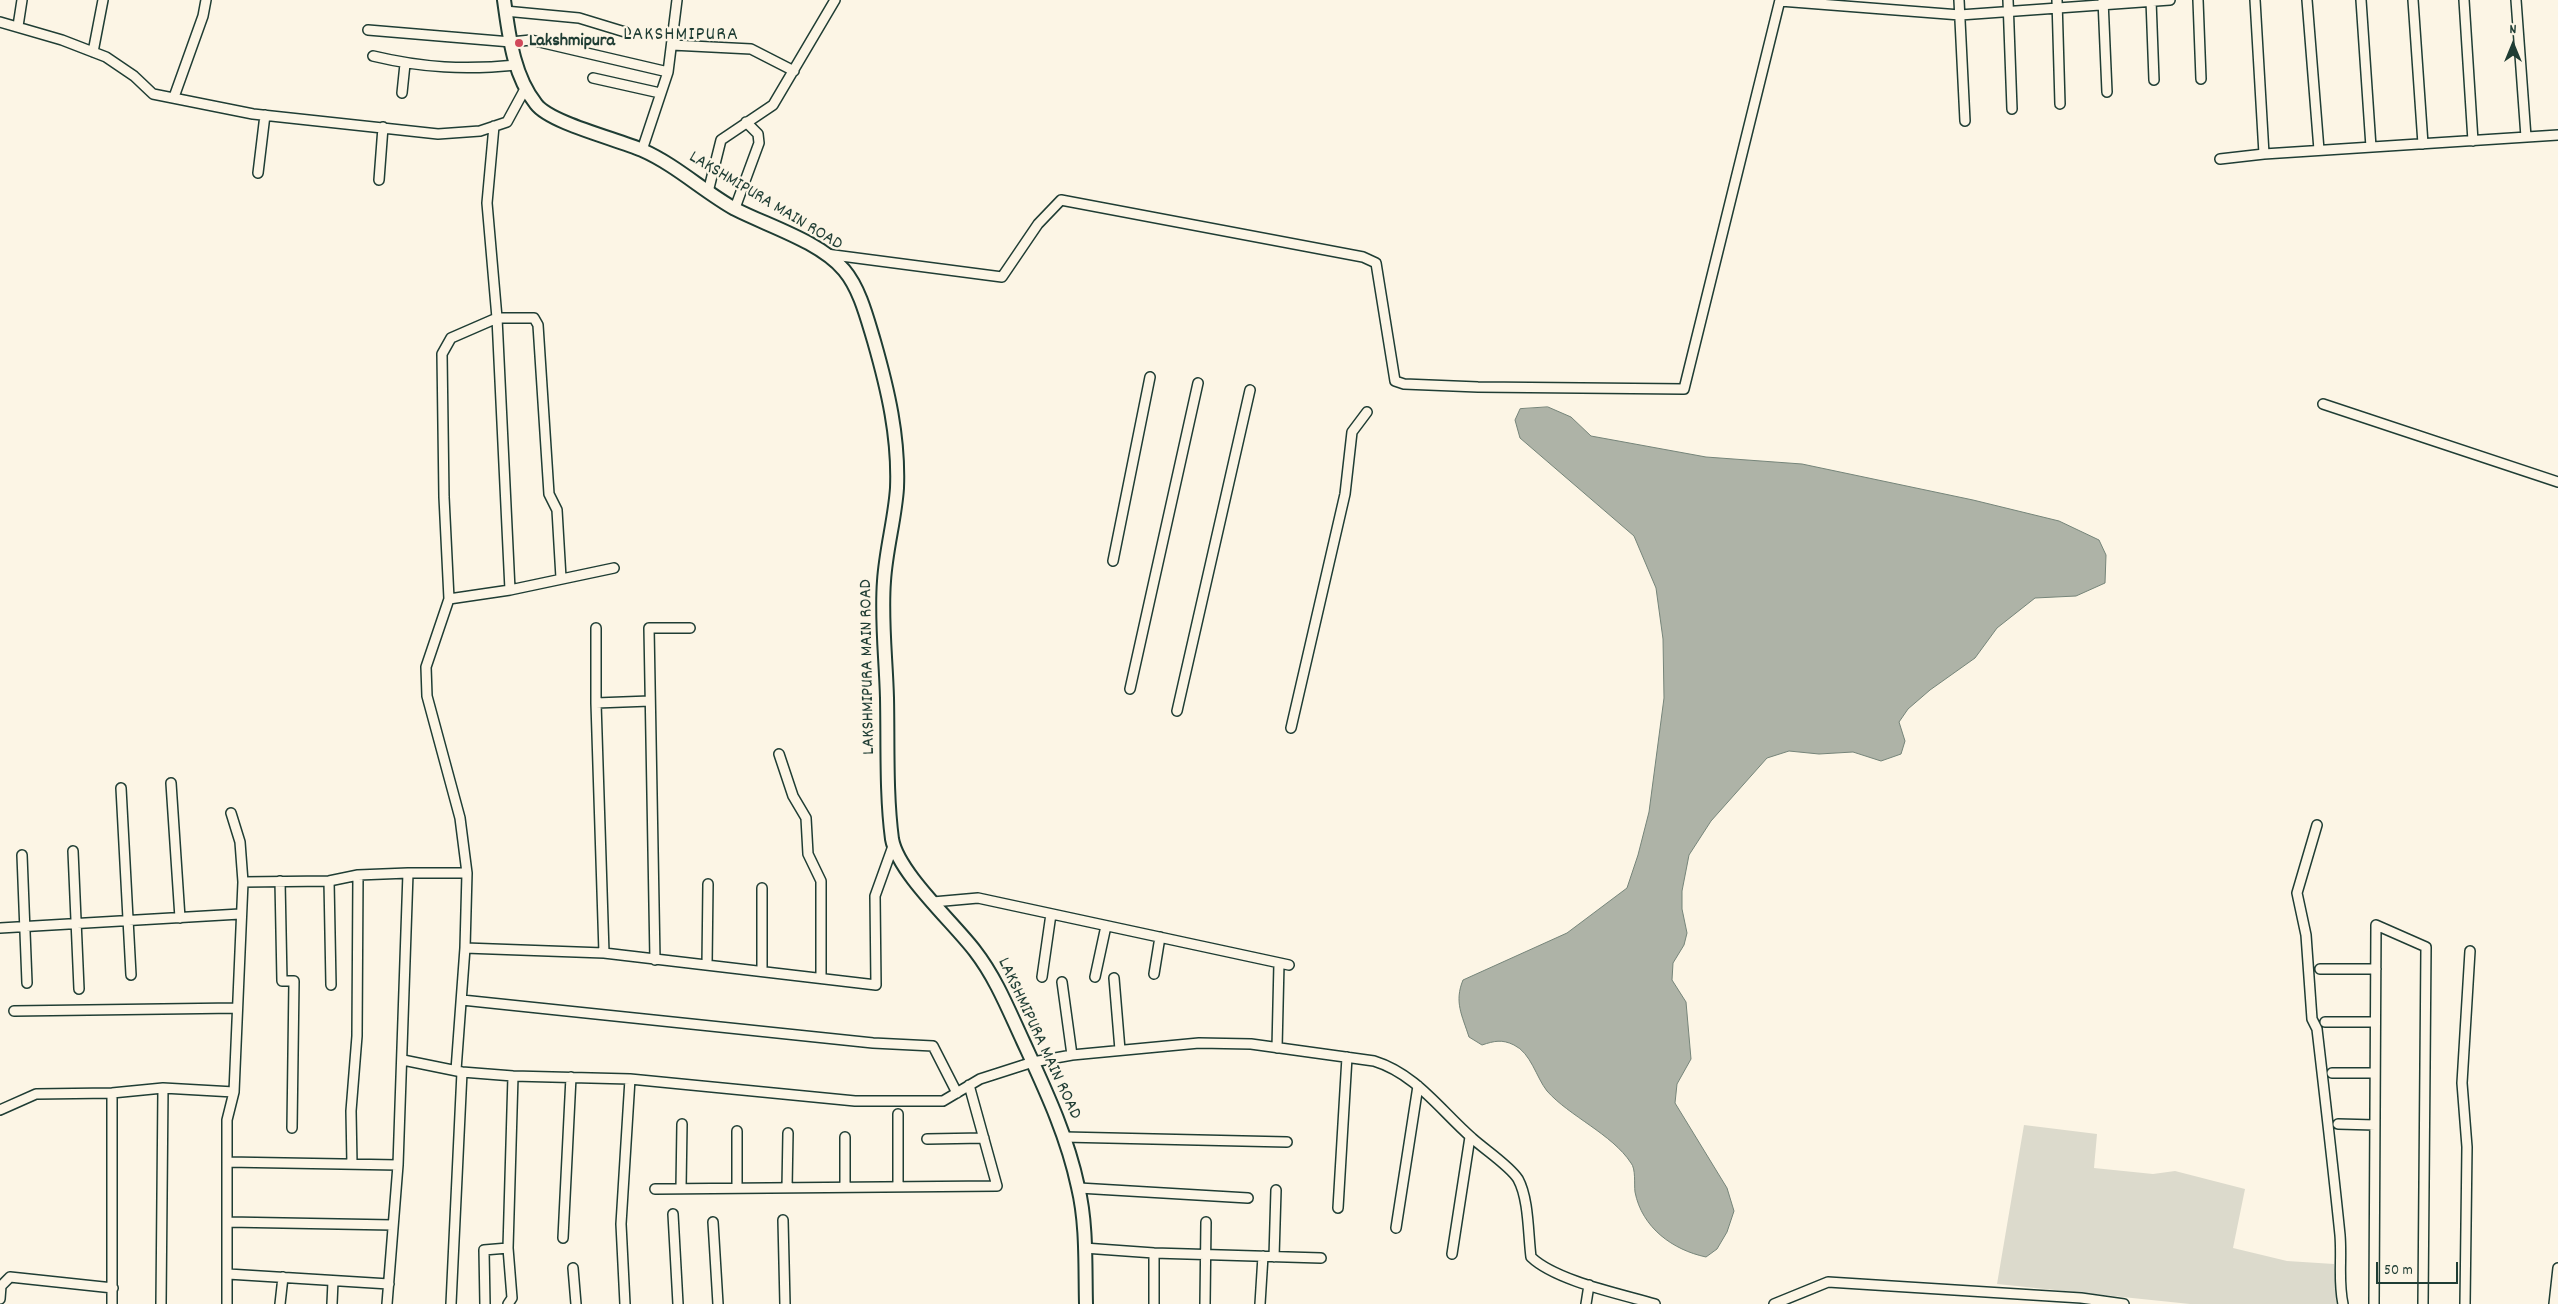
<!DOCTYPE html>
<html>
<head>
<meta charset="utf-8">
<style>
  body { margin:0 }
  #map { position:relative; width:2558px; height:1304px; overflow:hidden; background:#fcf5e5; font-family:Dekko,sans-serif }
  canvas { display:block }
  .north { position:absolute; left:2488px; top:20px; width:50px; height:50px; -webkit-text-stroke:4px #fcf5e5; paint-order:stroke; rotate:0deg; font-size:14px; font-weight:700; line-height:20px; text-align:center; color:#1f3d34 }
  .north::after { content:''; display:block; margin:auto; width:18px; height:22px; background:#1f3d34; clip-path:polygon(50% 0,100% 100%,50% 72%,0 100%) }
  .scale { position:absolute; left:2376px; top:1262px; width:82px; height:22px; box-sizing:border-box; border:2px solid #1f3d34; border-top:0; padding-left:6px; font-size:15px; line-height:18px; white-space:nowrap; color:#1f3d34; -webkit-text-stroke:4px #fcf5e5; paint-order:stroke }
</style>
</head>
<body>
<div id="map">
<canvas width="2558" height="1304"></canvas>
<div class="north">N</div>
<div class="scale">50 m</div>
</div>
<script>
const ctx = document.querySelector('canvas').getContext('2d');
ctx.lineJoin = 'round';
function fill(path, color) { ctx.fillStyle = color; ctx.fill(path, 'evenodd'); }
function strokePath(path, color, width, dash) { ctx.strokeStyle = color; ctx.lineWidth = width; ctx.lineCap = dash ? 'butt' : 'round'; ctx.setLineDash(dash || []); ctx.stroke(path); }
function label(font, color, halo, rows, align = 'center') {
  ctx.font = font + ' Dekko,sans-serif'; ctx.lineWidth = 4.5; ctx.setLineDash([]); ctx.textBaseline = 'middle'; ctx.strokeStyle = halo; ctx.fillStyle = color; for (const [text, x, y, turn = 0] of rows) {
    ctx.save(); ctx.translate(x, y); ctx.rotate((+turn || 0) * Math.PI / 180); ctx.textAlign = isNaN(turn) ? turn : align; if (halo) ctx.strokeText(text, 0, 0); ctx.fillText(text, 0, 0); ctx.restore();
  }
}
const green = new Path2D(`
  M2024,1125L2097,1134L2094,1168L2153,1174L2175,1171L2245,1189L2233,1248L2287,1261L2334,1264L2337,1304H2190L1997,1284Z`);
const water = new Path2D(`
  M1548,407L1571,417L1591,436L1706,457L1802,464L1973,500L2059,521L2099,540L2106,555L2105,583L2076,596L2035,598L1997,628L1975,658L1930,690L1908,709L1899,722L1905,741L1901,754L1881,761L1853,752L1819,754L1789,751L1767,758L1711,821L1689,855L1682,891V909L1687,933L1684,945L1673,963L1672,980L1686,1002L1691,1059L1677,1084L1675,1103L1727,1188L1734,1211L1727,1232L1717,1249L1706,1257C1673,1250 1642,1228 1635,1192C1634,1184 1636,1169 1631,1163C1612,1134 1569,1116 1547,1091C1536,1077 1531,1053 1514,1045C1502,1039 1494,1041 1482,1045L1469,1037C1462,1015 1454,1002 1463,980L1567,933L1627,888L1638,855L1649,812L1664,698L1663,639L1656,588L1634,536L1520,438L1515,420L1520,409Z`);
const street = new Path2D(`
  M1959,0L1965,121
  M2008,0L2012,109
  M2057,0L2060,104
  M2103,0L2107,92
  M2151,0L2154,80
  M2198,0L2201,79
  M2255,0L2264,154
  M2307,0L2319,150
  M2361,0L2371,147
  M2413,0L2423,144
  M2464,0L2473,141
  M2516,0L2526,137
  M1780,1L1960,15L2170,0
  M505,11L579,18L625,32
  M0,22L62,40L106,57L134,76L153,94L253,114L438,134L480,131L507,122L526,87
  M18,26L22,0
  M368,30L511,42L531,40L668,72
  M672,45L751,49L794,71
  M93,52L103,0
  M373,56C423,68 465,70 517,65
  M593,78L660,93
  M402,93L405,64
  M174,97L203,16L206,0
  M642,150L668,72L677,0
  M2220,159L2264,154L2558,135
  M258,173L265,115
  M379,180L383,127
  M708,192L721,140L773,105L835,0
  M735,208L759,143L758,134L746,122
  M826,254L1002,277L1038,224L1061,200L1363,257L1376,263L1395,381L1404,384L1478,387L1684,389L1780,0
  M2323,404L2558,482
  M1113,561L1150,377
  M510,590L497,318H534L538,325L549,494L557,510L561,578
  M449,599L510,590L614,568
  M596,628V703L604,953
  M1130,689L1198,383
  M596,703L650,701
  M1177,711L1250,390
  M1291,728L1345,494L1352,432L1367,412
  M779,754L793,796L806,818L808,854L821,881V978
  M171,783L180,918
  M121,788L131,975
  M231,813L240,842L243,882
  M2317,825L2297,893L2306,935L2312,1019L2317,1029C2325,1098 2333,1166 2340,1235C2342,1260 2338,1281 2343,1304
  M73,851L79,989
  M22,855L27,983
  M280,881L282,981H294L292,1128
  M329,881L331,985
  M762,888V971
  M933,902L978,898L1289,965
  M0,928L240,914
  M465,948L604,953L876,985L875,896L893,846
  M655,960L649,628H690
  M707,965L708,884
  M2320,969H2376
  M1154,974L1160,937
  M1042,977L1051,914
  M1095,977L1106,926
  M1114,978L1120,1050
  M1062,982L1072,1055
  M462,1000L873,1043L933,1046L957,1093
  M14,1011L237,1008
  M2325,1022H2375
  M1277,1048L1279,963
  M403,1060L462,1072L513,1076L630,1079L855,1101H943L980,1079L1033,1062L1072,1055L1199,1043L1251,1044L1374,1061C1416,1074 1440,1110 1472,1138C1484,1149 1510,1166 1518,1179C1529,1199 1528,1234 1531,1257C1556,1281 1621,1294 1655,1304
  M456,1070L465,948L467,873
  M2332,1073H2375
  M112,1093V1304
  M0,1110L36,1094L112,1093L163,1088L234,1092L243,882L329,881L358,875L408,873H467L460,818L427,696L426,667L449,599L444,497L442,354L451,338L497,318L487,203L494,126
  M898,1114V1186
  M2338,1124L2375,1125
  M737,1131V1188
  M1064,1137L1287,1142
  M927,1139L984,1138
  M227,1162L398,1165
  M352,1164L351,1111L357,1036L358,875
  M845,1187V1137
  M681,1188L682,1124
  M787,1188L788,1133
  M1079,1188L1248,1198
  M655,1189L997,1186L969,1085
  M1338,1208L1347,1057
  M673,1214L678,1304
  M783,1220L785,1304
  M228,1222L393,1225
  M713,1222L718,1304
  M1396,1228L1418,1086
  M563,1238L571,1077
  M508,1248L512,1298L508,1304
  M1084,1248L1154,1253L1321,1258
  M1452,1254L1470,1137
  M1274,1257L1276,1190
  M573,1268L576,1304
  M228,1274L389,1284
  M0,1299L1,1286L10,1277L113,1288
  M161,1304L163,1088
  M227,1304V1120L234,1092
  M280,1304L283,1277
  M332,1304L333,1281
  M387,1304L398,1165L408,873
  M451,1304L462,1072
  M485,1304L484,1250L508,1248L513,1076
  M625,1304L621,1224L630,1079
  M1154,1304V1253
  M1205,1304L1206,1222
  M1260,1304L1263,1256
  M1586,1304L1589,1285
  M1774,1304L1828,1282L2081,1298L2124,1304
  M2374,1304L2376,925L2426,947L2423,1304
  M2465,1304L2467,1147L2462,1083L2470,951
  M2554,1304L2558,1268`);
const secondary = new Path2D(`
  M504,0C509,35 513,75 536,104C550,123 617,139 642,150C676,165 703,191 735,209C768,226 819,241 844,270C860,289 867,318 874,341C888,390 899,437 897,488C895,519 886,549 884,581C881,620 886,659 887,698C888,745 886,793 892,839C898,873 954,923 975,951C996,978 1009,1011 1023,1041C1045,1089 1067,1135 1078,1187C1087,1224 1085,1266 1086,1304`);
const markers = [
  [519,43,5,"#d1495b"]
];
const poiNames = [
  ["Lakshmipura",529,43]
];
const streetNames = [
  ["LAKSHMIPURA MAIN ROAD",765,202,31],
  ["LAKSHMIPURA MAIN ROAD",869,667,-91],
  ["LAKSHMIPURA MAIN ROAD",1038,1039,65]
];
const quarterNames = [
  ["LAKSHMIPURA",681,36]
];
fill(green, '#dcdacc');
fill(water, '#aeb3a7');
strokePath(water, '#758479', 1);
strokePath(street, '#1f3d34', 12);
strokePath(secondary, '#1f3d34', 16);
strokePath(street, '#fcf5e5', 9);
strokePath(secondary, '#fcf5e5', 12);
for (const [x, y, r, color] of markers) { const dot = new Path2D(); dot.arc(x, y, r, 0, 2 * Math.PI); ctx.fillStyle = color; ctx.fill(dot); strokePath(dot, '#fcf5e5', 2); }
label('bold 18px', '#1f3d34', '#fcf5e5', poiNames, 'left');
label('18px', '#1f3d34', '#fcf5e5', streetNames);
ctx.letterSpacing = '1px';
label('20px', '#1f3d34', '#fcf5e5', quarterNames);
ctx.letterSpacing = '0px';
</script>
</body>
</html>
